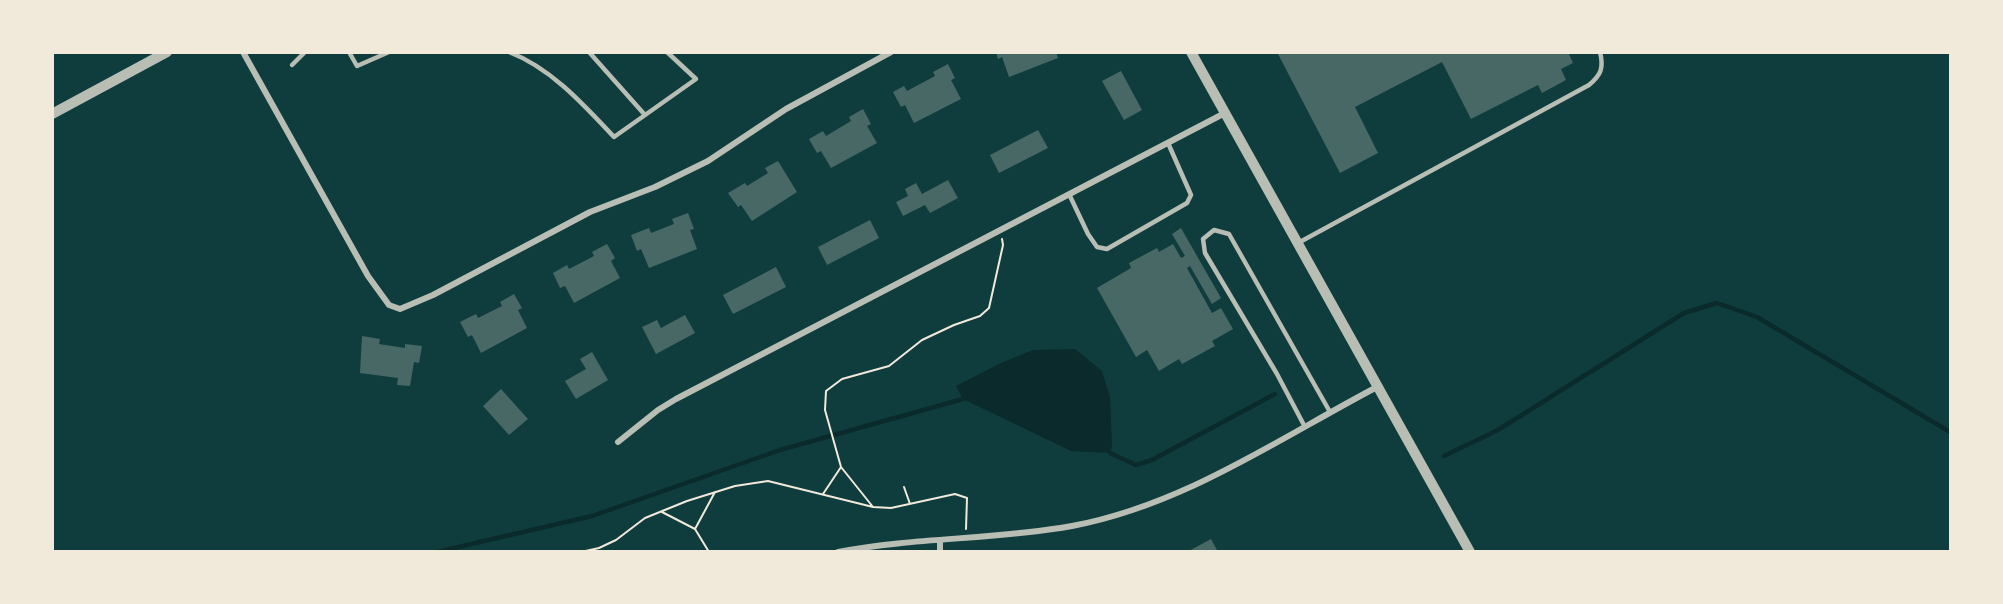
<!DOCTYPE html>
<html>
<head>
<meta charset="utf-8">
<style>
  body { margin:0 }
  #map { position:relative; width:2003px; height:604px; overflow:hidden; background:#0f3d3e; font-family:"Noto Serif",serif }
  canvas { display:block }
  .frame { position:absolute; inset:0; border:54px solid #f1e9da; pointer-events:none }
</style>
</head>
<body>
<div id="map">
<canvas width="2003" height="604"></canvas>
<div class="frame"></div>
</div>
<script>
const ctx = document.querySelector('canvas').getContext('2d');
ctx.lineJoin = 'round';
function fill(path, color) { ctx.fillStyle = color; ctx.fill(path, 'evenodd'); }
function strokePath(path, color, width, dash) { ctx.strokeStyle = color; ctx.lineWidth = width; ctx.lineCap = dash ? 'butt' : 'round'; ctx.setLineDash(dash || []); ctx.stroke(path); }
const water = new Path2D(`
  M1075,349L1102,371L1110,397L1112,446L1110,453L1071,451L963,399L956,386L1001,363L1033,350Z`);
const stream = new Path2D(`
  M1110,453L1136,465L1152,460L1275,394
  M1444,456L1498,430L1684,313L1717,303L1757,317L1950,432
  M437,552L592,516L780,450L963,399`);
const building = new Path2D(`
  M996,52H1056L1058,58L1009,77L1002,57L998,59Z
  M1277,52H1568L1573,63L1561,69L1566,80L1542,93L1538,85L1471,119L1442,62L1355,107L1378,153L1340,173Z
  M948,64L955,78L951,80L961,99L914,123L905,105L901,107L893,92L904,86L907,91L935,76L933,72Z
  M1121,71L1142,110L1124,120L1102,81Z
  M863,109L871,124L867,126L877,143L831,168L821,151L817,153L809,139L823,131L826,136L851,121L849,117Z
  M1038,130L1048,148L999,173L990,155Z
  M778,161L797,192L752,221L741,205L738,207L728,193L745,183L747,186L768,173L765,168Z
  M948,180L958,198L930,213L925,205L903,216L896,202L908,196L905,189L916,183L922,194Z
  M688,213L694,229L690,230L697,249L649,268L641,249L637,251L631,235L649,228L651,233L674,224L672,219Z
  M870,220L879,238L827,265L818,247Z
  M1181,228L1221,298L1212,304L1190,266L1187,268L1212,313L1221,308L1233,329L1212,341L1215,346L1182,364L1179,359L1159,371L1147,350L1136,357L1097,288L1131,268L1129,263L1157,248L1159,252L1173,244L1181,258L1185,256L1172,234Z
  M607,244L615,258L611,261L620,278L574,303L565,286L560,288L553,273L567,265L569,269L594,256L592,252Z
  M776,267L786,287L733,314L723,295Z
  M514,294L522,308L518,310L527,328L481,353L472,335L468,337L460,322L476,314L478,318L502,306L500,302Z
  M685,315L695,333L656,354L642,327L657,320L661,328Z
  M362,336L380,339L379,344L405,348V344L422,346L419,363L414,362L410,386L397,385L398,378L360,373Z
  M592,352L608,380L576,399L565,381L586,369L580,359Z
  M501,389L528,419L509,435L483,406Z
  M1211,539L1218,552H1187Z`);
const path = new Path2D(`
  M904,487L910,504
  M823,494L841,467
  M662,512L695,529L715,492
  M695,529L709,552
  M966,529L967,498L955,494L891,508L873,507L841,467L825,410L826,391L842,379L889,366L922,340L954,325L980,316L989,308L1003,245L1002,239
  M581,552L599,548L616,540L645,518L687,501L735,486L768,481L873,507`);
const service = new Path2D(`
  M349,52L357,66L389,52
  M509,52C551,68 584,105 614,137L696,79L667,52
  M589,52L645,115
  M292,65L305,52
  M1069,194L1088,234L1097,247L1107,249L1187,203L1191,195L1168,143
  M1298,243L1589,85C1601,75 1604,68 1600,52
  M1305,427L1277,374L1205,253L1203,239L1214,230L1229,234L1330,412`);
const minor = new Path2D(`
  M243,52L368,276L389,305L400,309L433,295L590,212L655,187L708,161L786,109L891,52
  M618,442L658,410L676,399L1225,113
  M940,541V552
  M838,552C915,537 995,540 1072,526C1184,505 1278,439 1377,387`);
const tertiary = new Path2D(`
  M1191,52L1470,552
  M52,114L167,52`);
fill(water, '#0a2a2b');
strokePath(stream, '#0a2a2b', 4.5);
fill(building, '#486865');
strokePath(path, '#f1e9da', 2);
strokePath(service, '#b8beb3', 4.5);
strokePath(minor, '#b8beb3', 6);
strokePath(tertiary, '#b8beb3', 10);
</script>
</body>
</html>
